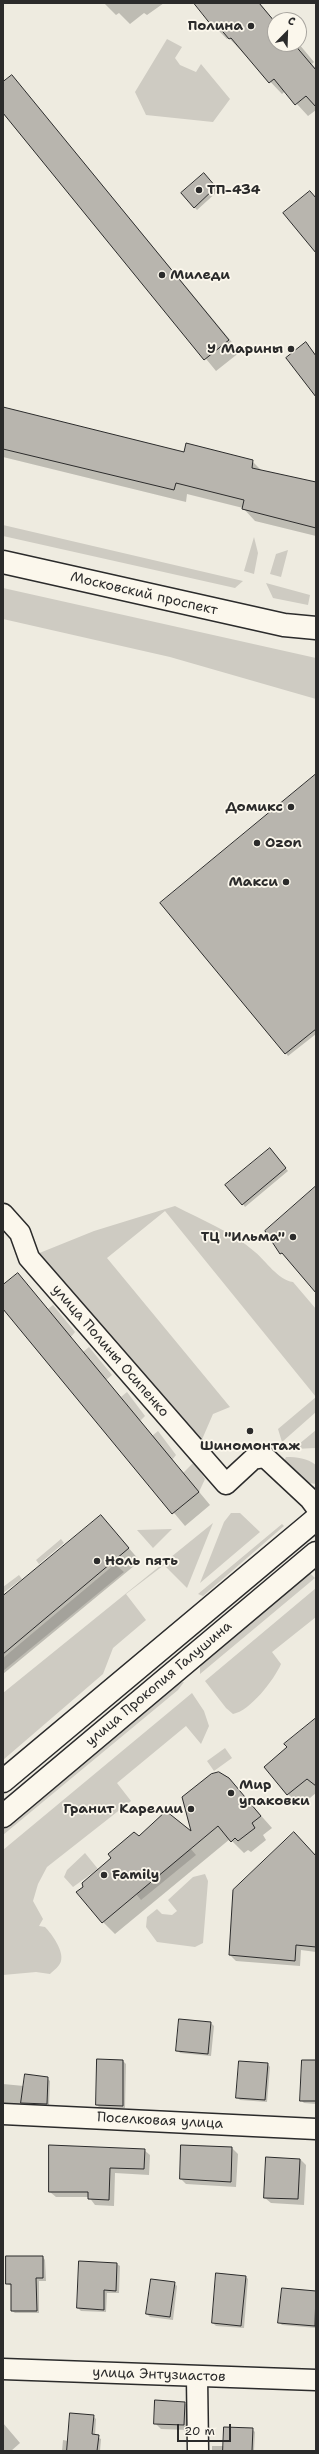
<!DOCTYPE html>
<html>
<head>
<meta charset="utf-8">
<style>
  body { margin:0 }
  #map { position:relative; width:319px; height:2454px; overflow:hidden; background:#eeebe0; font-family:"Shantell Sans",sans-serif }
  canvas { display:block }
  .frame { position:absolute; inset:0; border:4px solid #2b2b2b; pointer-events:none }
  .north { position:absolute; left:267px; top:12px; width:40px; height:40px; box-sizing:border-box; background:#fbf7ec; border:1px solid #a8a59f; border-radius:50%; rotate:23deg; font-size:11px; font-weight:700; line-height:16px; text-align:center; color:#2b2b2b }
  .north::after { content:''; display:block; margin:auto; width:14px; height:18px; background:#2b2b2b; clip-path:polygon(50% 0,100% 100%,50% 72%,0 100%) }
  .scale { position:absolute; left:177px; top:2424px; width:54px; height:18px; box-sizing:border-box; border:2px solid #2b2b2b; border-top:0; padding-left:5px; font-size:12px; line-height:14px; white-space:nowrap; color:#2b2b2b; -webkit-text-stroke:3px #fbf7ec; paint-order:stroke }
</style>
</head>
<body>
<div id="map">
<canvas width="319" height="2454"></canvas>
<div class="frame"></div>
<div class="north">С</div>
<div class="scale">20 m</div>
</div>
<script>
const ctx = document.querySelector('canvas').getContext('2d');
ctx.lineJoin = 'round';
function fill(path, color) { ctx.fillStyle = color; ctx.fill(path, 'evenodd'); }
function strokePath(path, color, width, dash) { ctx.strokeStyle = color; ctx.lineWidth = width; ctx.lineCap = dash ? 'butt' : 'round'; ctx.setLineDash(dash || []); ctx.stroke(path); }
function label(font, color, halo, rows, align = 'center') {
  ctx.font = font + ' "Shantell Sans",sans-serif'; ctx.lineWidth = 3.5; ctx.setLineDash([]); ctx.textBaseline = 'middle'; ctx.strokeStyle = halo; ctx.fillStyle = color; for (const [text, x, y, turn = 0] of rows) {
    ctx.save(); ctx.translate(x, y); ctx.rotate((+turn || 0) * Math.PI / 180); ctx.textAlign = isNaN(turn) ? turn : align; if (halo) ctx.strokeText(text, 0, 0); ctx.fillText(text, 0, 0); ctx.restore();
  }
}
const green = new Path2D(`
  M167,39L182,47L175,58L180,65L196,72L201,64L230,99L213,122L146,115L135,92Z
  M3,525L243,581L235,588L3,536Z
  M254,537L258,553L254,574L244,571Z
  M288,550L281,577L270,574L276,554Z
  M266,583L310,595L308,605L273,598Z
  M3,588L316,658V699L170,657L3,619Z
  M175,1206C202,1220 232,1232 255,1252C266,1261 278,1280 293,1282L316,1309V1412L282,1442L278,1429L316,1397L165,1211L107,1258L230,1407L213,1414L197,1451L37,1254L94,1231Z
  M53,1305L75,1332L71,1337L48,1309Z
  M89,1347L112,1375L106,1380L83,1352Z
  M127,1392L145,1416L140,1421L121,1397Z
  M316,1430V1448L293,1449Z
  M158,1431L176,1455L172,1460L152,1436Z
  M286,1457C297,1457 307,1458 316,1465V1484L309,1483L284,1461Z
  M194,1462L205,1479L199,1492L183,1473Z
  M240,1513L260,1532L200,1583L224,1522L231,1513Z
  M213,1523L187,1588L164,1565L126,1594L146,1620L113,1648L103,1674L3,1760V1693Z
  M282,1524L284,1526L203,1596L198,1594Z
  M172,1529L153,1548L137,1530Z
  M61,1539L64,1543L39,1564L36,1560Z
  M115,1564L124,1572L3,1671V1658Z
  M309,1572L315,1578L200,1674V1667L205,1657Z
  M19,1575L22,1579L3,1593V1587Z
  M316,1588V1617L272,1652L281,1664C274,1680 250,1711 233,1714L226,1708L205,1681Z
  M184,1682L178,1690L3,1835V1828L174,1684Z
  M192,1693L204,1711L209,1726L201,1744L186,1726L117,1783L131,1801L47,1867L38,1884L33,1901L43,1919L39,1926L45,1927C52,1934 64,1951 61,1961C60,1966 54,1970 50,1974L36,1972L3,1975V1850Z
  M225,1748L232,1758L214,1771L207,1761Z
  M190,1848L196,1855L141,1900L136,1894Z
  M85,1853L98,1869L73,1887L64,1877L67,1870Z
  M205,1874L208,1881L203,1943L195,1947L157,1942L146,1927L147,1917L157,1909L162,1914L172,1915L177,1911L168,1900L193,1877Z`);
const shadow = new Path2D(`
  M104,3H103H164L147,15L144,13L130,24L119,13L116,15Z
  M195,3H260L275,22V44H299L314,62L312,64L316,69V110L308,116L285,91L282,94L229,38L227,39L215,27Z
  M12,76L240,352L216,371L3,111V84Z
  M204,175L218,191L197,210L182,194Z
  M3,408L185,454L252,461L263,472L316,483V536L255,521L243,508L187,494L186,502L3,457Z
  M316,775V1034L288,1056L286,1053Z
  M272,1152L288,1171L245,1207L243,1204Z
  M18,1274L210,1505L185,1526L3,1308V1286Z
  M101,1516L140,1561L3,1674V1597Z
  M316,1719V1793L300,1806L288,1794L289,1747Z
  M212,1775H225L272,1828L263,1835L266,1840L251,1852L248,1850L244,1853L230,1839L115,1934L103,1922L139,1837L193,1834Z
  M316,1857V1952L301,1950L300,1966L236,1961L230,1955Z
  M180,2020L211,2023L214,2026L211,2056L180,2053L178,2050Z
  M123,2061L126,2064L125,2108H100L97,2105Z
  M316,2061V2104L304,2103L301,2100Z
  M268,2064L270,2067L267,2102L240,2100L237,2097Z
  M47,2078L50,2081L49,2106L3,2103V2084L24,2086Z
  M182,2146L232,2148L238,2154L236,2187L186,2184L181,2179Z
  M144,2150L150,2155L149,2175L115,2173L114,2206L95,2205L89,2197H56L50,2192Z
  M300,2159L306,2165L304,2205L271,2203L265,2198Z
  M43,2257L45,2260L46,2281H39V2313H15L12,2311V2286L7,2284Z
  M117,2264L120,2266L119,2293H107L106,2312L81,2311L78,2308Z
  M245,2276L248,2279L244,2328L216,2326L213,2323Z
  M174,2283L177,2286L173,2320L150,2317L147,2314Z
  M282,2289L316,2292V2328L282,2325L279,2322Z
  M184,2403L190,2408L189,2430L161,2429L155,2423Z
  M93,2416L96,2419L95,2436L101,2439L100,2451H62L63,2440L68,2441Z
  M3,2423L20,2443L11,2451H3Z
  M252,2429L255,2432L254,2451H212V2446H225Z`);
const building = new Path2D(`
  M194,3H259L275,22V44H294L316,70V107L306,96L295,105L274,79L269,83L231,38L229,39L218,26L214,28Z
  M12,75L229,340L204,360L3,113V82Z
  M204,173L216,187L194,208L181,193Z
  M310,191L316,198V253L283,213Z
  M306,342L316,356V397L286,358Z
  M3,407L184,452L186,443L253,460L252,468L316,482V528L242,509L244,500L176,483L174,490L3,449Z
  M316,774V1029L285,1054L160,903Z
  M270,1148L286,1168L242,1205L225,1185Z
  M316,1186V1293L282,1253L280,1254L265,1231Z
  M18,1273L199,1492L172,1514L3,1309V1285Z
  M101,1515L129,1548L3,1654V1596Z
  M316,1718V1786L307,1779L287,1795L264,1767L287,1747L284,1744Z
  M219,1772L229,1778L261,1816L252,1823L255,1828L238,1841L235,1838L231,1842L218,1826L102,1923L76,1892L83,1887L82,1883L111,1858L108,1854L134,1832L139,1836L166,1811L191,1831L182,1797L211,1774Z
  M294,1832L316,1856V1947L296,1945L295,1961L229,1955L233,1890Z
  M179,2019L211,2022L208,2054L176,2051Z
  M97,2059L123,2060V2106L96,2105Z
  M302,2060H316V2101H300Z
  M239,2061L268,2063L265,2100L236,2098Z
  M25,2074L48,2077L47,2104L21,2103Z
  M49,2145L145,2149L144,2169L110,2168L109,2200L88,2199V2192H49Z
  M181,2145L232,2147L231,2182L180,2179Z
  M266,2157L300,2159L298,2199L264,2198Z
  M6,2256H43V2278H36L37,2311H11V2284H6Z
  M79,2261L117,2263L116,2291L104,2290V2310L77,2308Z
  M216,2273L246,2276L241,2326L212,2323Z
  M151,2279L175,2282L170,2317L146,2314Z
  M282,2288L316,2291L315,2326L278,2323Z
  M155,2400L185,2402L184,2425L154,2424Z
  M70,2413L94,2415L92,2434L99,2435L97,2451H67Z
  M224,2427L253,2428L252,2451H223Z`);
const minor = new Path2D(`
  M3,1214L20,1233L29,1258L226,1484L253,1459L265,1457L310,1499L316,1507
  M3,2114L316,2129
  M3,2369L316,2380
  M197,2377L198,2451`);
const major = new Path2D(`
  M3,562L284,625L316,628
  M3,1781L316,1519
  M3,1816L316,1553`);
const markers = [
  [251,26,4,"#2b2b2b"],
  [199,190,4,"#2b2b2b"],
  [162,275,4,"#2b2b2b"],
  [291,349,4,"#2b2b2b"],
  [291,807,4,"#2b2b2b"],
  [257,843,4,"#2b2b2b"],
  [286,882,4,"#2b2b2b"],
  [293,1237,4,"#2b2b2b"],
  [250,1431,4,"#2b2b2b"],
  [97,1561,4,"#2b2b2b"],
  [231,1793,4,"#2b2b2b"],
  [191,1809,4,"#2b2b2b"],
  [104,1875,4,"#2b2b2b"]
];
const poiNames = [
  ["Полина",243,26],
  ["ТП-434",207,190,"left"],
  ["Миледи",170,275,"left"],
  ["У Марины",283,349],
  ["Домикс",283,807],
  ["Ozon",265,843,"left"],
  ["Макси",278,882],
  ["ТЦ \"Ильма\"",285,1237],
  ["Шиномонтаж",250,1446,"center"],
  ["Ноль пять",105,1561,"left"],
  ["Мир",239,1785,"left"],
  ["упаковки",239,1801,"left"],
  ["Гранит Карелии",183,1809],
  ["Family",112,1875,"left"]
];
const streetNames = [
  ["Московский проспект",144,594,13],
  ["улица Полины Осипенко",110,1351,49],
  ["улица Прокопия Галушина",159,1684,-40],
  ["Поселковая улица",160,2121,3],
  ["улица Энтузиастов",159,2375,2]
];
fill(green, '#cecbc2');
fill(shadow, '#0003');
fill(building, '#b8b5ae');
strokePath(building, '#2b2b2b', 1);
strokePath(minor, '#2b2b2b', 23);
strokePath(major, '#2b2b2b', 25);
strokePath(minor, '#fbf7ec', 20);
strokePath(major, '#fbf7ec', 22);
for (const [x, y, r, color] of markers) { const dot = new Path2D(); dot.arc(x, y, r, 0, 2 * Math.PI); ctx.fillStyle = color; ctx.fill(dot); strokePath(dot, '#fbf7ec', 1.5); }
label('bold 14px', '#2b2b2b', '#fbf7ec', poiNames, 'right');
label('14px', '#2b2b2b', '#fbf7ec', streetNames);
</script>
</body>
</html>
